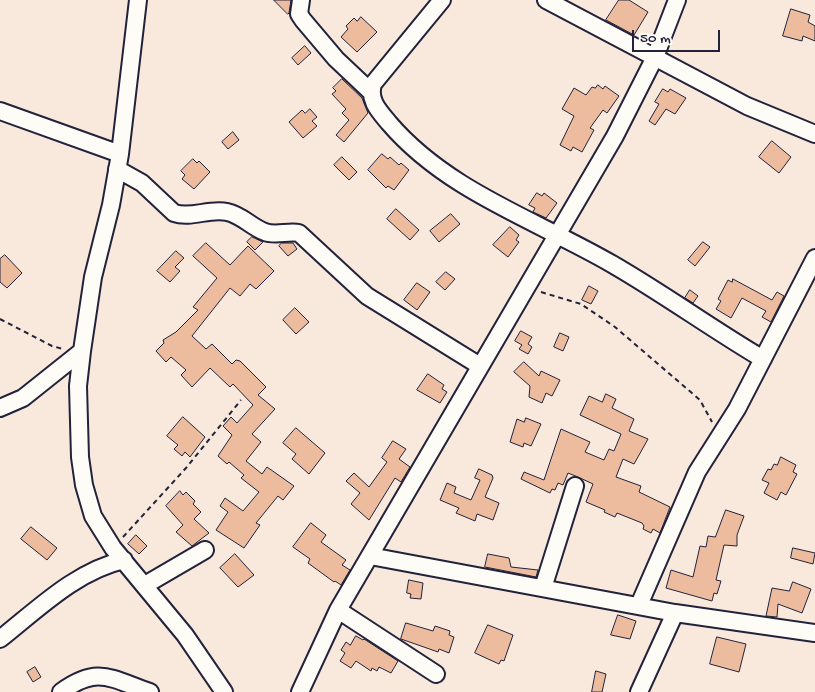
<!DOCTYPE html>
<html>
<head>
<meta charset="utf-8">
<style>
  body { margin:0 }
  #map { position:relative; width:815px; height:692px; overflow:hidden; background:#f8e9dc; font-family:"Gochi Hand",sans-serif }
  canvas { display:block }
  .scale { position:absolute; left:632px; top:30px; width:88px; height:22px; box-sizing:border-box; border:2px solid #22223b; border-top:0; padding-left:6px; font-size:15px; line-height:18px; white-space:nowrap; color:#22223b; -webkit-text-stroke:4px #fdfcf7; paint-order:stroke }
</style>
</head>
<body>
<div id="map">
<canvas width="815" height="692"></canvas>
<div class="scale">50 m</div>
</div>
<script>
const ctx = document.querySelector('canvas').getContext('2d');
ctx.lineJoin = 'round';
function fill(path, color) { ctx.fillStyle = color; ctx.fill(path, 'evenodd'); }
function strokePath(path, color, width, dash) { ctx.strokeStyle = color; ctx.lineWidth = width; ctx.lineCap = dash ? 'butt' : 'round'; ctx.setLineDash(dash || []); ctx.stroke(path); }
const building = new Path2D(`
  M274,0H291L289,13L288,14Z
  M619,0H629L648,12L634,35L606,20Z
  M791,9L810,15L808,22L815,26V41L803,36L802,41L783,36Z
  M361,17L377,32L357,52L341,37L348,29L346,26L354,18L357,21Z
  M305,46L311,53L298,65L292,58Z
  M342,79L362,98L368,113L344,142L336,135L349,120L342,113L346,109L332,94L336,91L333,88Z
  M598,85L603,89L605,86L619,96L607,113L603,110L590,128L594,130L582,152L573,147L571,151L560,145L574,116L562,109L574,88L586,95L592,87L595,88Z
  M663,89L668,92L670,89L686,98L675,114L666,109L655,125L649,121L659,104L655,102Z
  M310,109L317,117L312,121L317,126L303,138L289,122L302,110L305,113Z
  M233,132L239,140L228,149L222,142Z
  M772,141L791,157L779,173L759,157Z
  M382,154L388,159L390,157L399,165L401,163L409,170L394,190L388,186L386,188L368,170Z
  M342,157L357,172L349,180L334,165Z
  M193,159L197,163L199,161L210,172L194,189L182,179L185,175L181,171Z
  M537,193L542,196L544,193L557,203L546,218L533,212L535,208L529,205Z
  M396,209L419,230L410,240L387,219Z
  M451,214L460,224L439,242L430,231Z
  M510,227L519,235L516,240L519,242L508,257L493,245Z
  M252,237L263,242L255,250L247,242Z
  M703,242L710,247L695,266L688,260Z
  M206,243L230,265L248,246L274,271L256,289L250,284L240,296L230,288L192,336L206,349L212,344L232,364L236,360L240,361L266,387L258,395L275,409L252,434L261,442L246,461L262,474L267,467L294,486L283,500L278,496L256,523L260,525L244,548L216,530L228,512L220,506L225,498L243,511L259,492L241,478L244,475L229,462L227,464L218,456L232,435L223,426L231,417L237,423L253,405L233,384L230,387L210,368L192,387L181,375L186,370L171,357L166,362L156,351L164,343L163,340L176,332L198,310L193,307L217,278L193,256Z
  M282,243H293L297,249L288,256L279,246Z
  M176,251L184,258L175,267L180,271L170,282L157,271Z
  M5,255L22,273L7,288L0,282V259Z
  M446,272L455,279L445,290L436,282Z
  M733,279L772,300L777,292L784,296L771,322L762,317L766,311L742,298L731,318L716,309L721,301L718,299L728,280L732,282Z
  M417,283L430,292L417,310L404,300Z
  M589,286L598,291L591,304L582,300Z
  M690,290L698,296L693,303L685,298Z
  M295,308L309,322L296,334L283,320Z
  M521,331L532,337L528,344L532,347L528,354L519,349L522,345L515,341Z
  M560,333L569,337L563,351L554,347Z
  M524,362L539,376L541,371L560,380L552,396L546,393L542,403L529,397L530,386L514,372Z
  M428,374L444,385L442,389L447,392L440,403L417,390Z
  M606,394L616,399L612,408L634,419L629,431L648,439L634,464L623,459L616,477L641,486L639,492L670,507L660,533L653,529L651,533L643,529L644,526L642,523L617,513L615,517L604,512L605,510L586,502L593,484L578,477L568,473L563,485L558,483L555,490L552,489L550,493L521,479L524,472L544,480L561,429L590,442L585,452L604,460L609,449L614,451L621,434L580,415L589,396L602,402Z
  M183,417L205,437L190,457L185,452L182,456L174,449L178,445L167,436Z
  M526,418L541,424L531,446L524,443L523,447L510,442L517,419L524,422Z
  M296,428L325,453L309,474L292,459L296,454L283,443Z
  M393,441L406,449L399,459L410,467L401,482L395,478L369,520L351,504L360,493L346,481L354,473L369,487L387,462L382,458Z
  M781,457L796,465L793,472L797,474L786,495L781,492L777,500L764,493L769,483L762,480L768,469L771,470L774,464L777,465Z
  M479,469L492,475L493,478L485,497L499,503L493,520L477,514L475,521L456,513L459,508L440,500L447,483L456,487L454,493L471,500L480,480L475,478Z
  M180,491L183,495L186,492L195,501L193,504L201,512L194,519L209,533L192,546L176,532L183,525L166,506Z
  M726,510L744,516L737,535V546L724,545L716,580L721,581L717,594L714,593L712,601L666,588L671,570L693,577L700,546L706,547L708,536L715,537Z
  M311,523L326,535L321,542L346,560L342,565L350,570L341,585L335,581L334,582L308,563L310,559L293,547Z
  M31,527L57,548L47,560L21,539Z
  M136,535L147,546L139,554L128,544Z
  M793,548L815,553L813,564L791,558Z
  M235,554L254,575L238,587L220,568Z
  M488,554L509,558L511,567L538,570L536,577L485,567Z
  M409,580L423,583L421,599L410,598L411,594L407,593Z
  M793,582L811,589L802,613L778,604L777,617L766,616L772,588L789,591Z
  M618,615L636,621L630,639L611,635Z
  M406,623L433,631L435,626L450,631L449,635L454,637L449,653L439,649L438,652L401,639Z
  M488,625L513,635L504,661L501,660L499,664L475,653Z
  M356,636L363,640L364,639L398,661L391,673L379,667L377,671L372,668L371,671L356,661L351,668L340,661L345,653L341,650L346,642L350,645Z
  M717,637L746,644L739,672L710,664Z
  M35,667L41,677L33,682L27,672Z
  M596,671L606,674L602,692H592Z`);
const path = new Path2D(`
  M541,292L581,304L615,327L700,400L712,422
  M0,319L52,346L63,349
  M123,537L186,468L241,400`);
const minor = new Path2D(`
  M138,0L120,154L111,205L93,277L82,351L78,386L80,457L84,485L93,516L113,548L185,635L224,692
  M301,0L299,14L303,20L336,59L371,92
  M442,0L373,84C368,100 379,111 389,123C447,191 536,220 612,264C664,294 712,329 763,359
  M546,0L747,106L815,134
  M0,111L120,154
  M117,169L142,183L174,213C191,219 209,208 227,212C242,215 251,227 265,232C275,236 288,231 299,233L367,296L480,366
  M0,408L23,398L82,351
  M370,556L675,613L815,633
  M145,585L205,550
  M543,588L575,486
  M639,605L697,472L737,409L815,258
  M338,610L436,674
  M0,639C38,609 76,571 124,560
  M61,692C98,665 111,679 150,692
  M300,692L338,610L615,136L655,57L677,0
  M639,692L675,613`);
fill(building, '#edbc9e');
strokePath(building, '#22223b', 1);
strokePath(minor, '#22223b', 20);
strokePath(path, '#22223b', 2, [5, 4]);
strokePath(minor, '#fdfcf7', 16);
</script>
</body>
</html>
